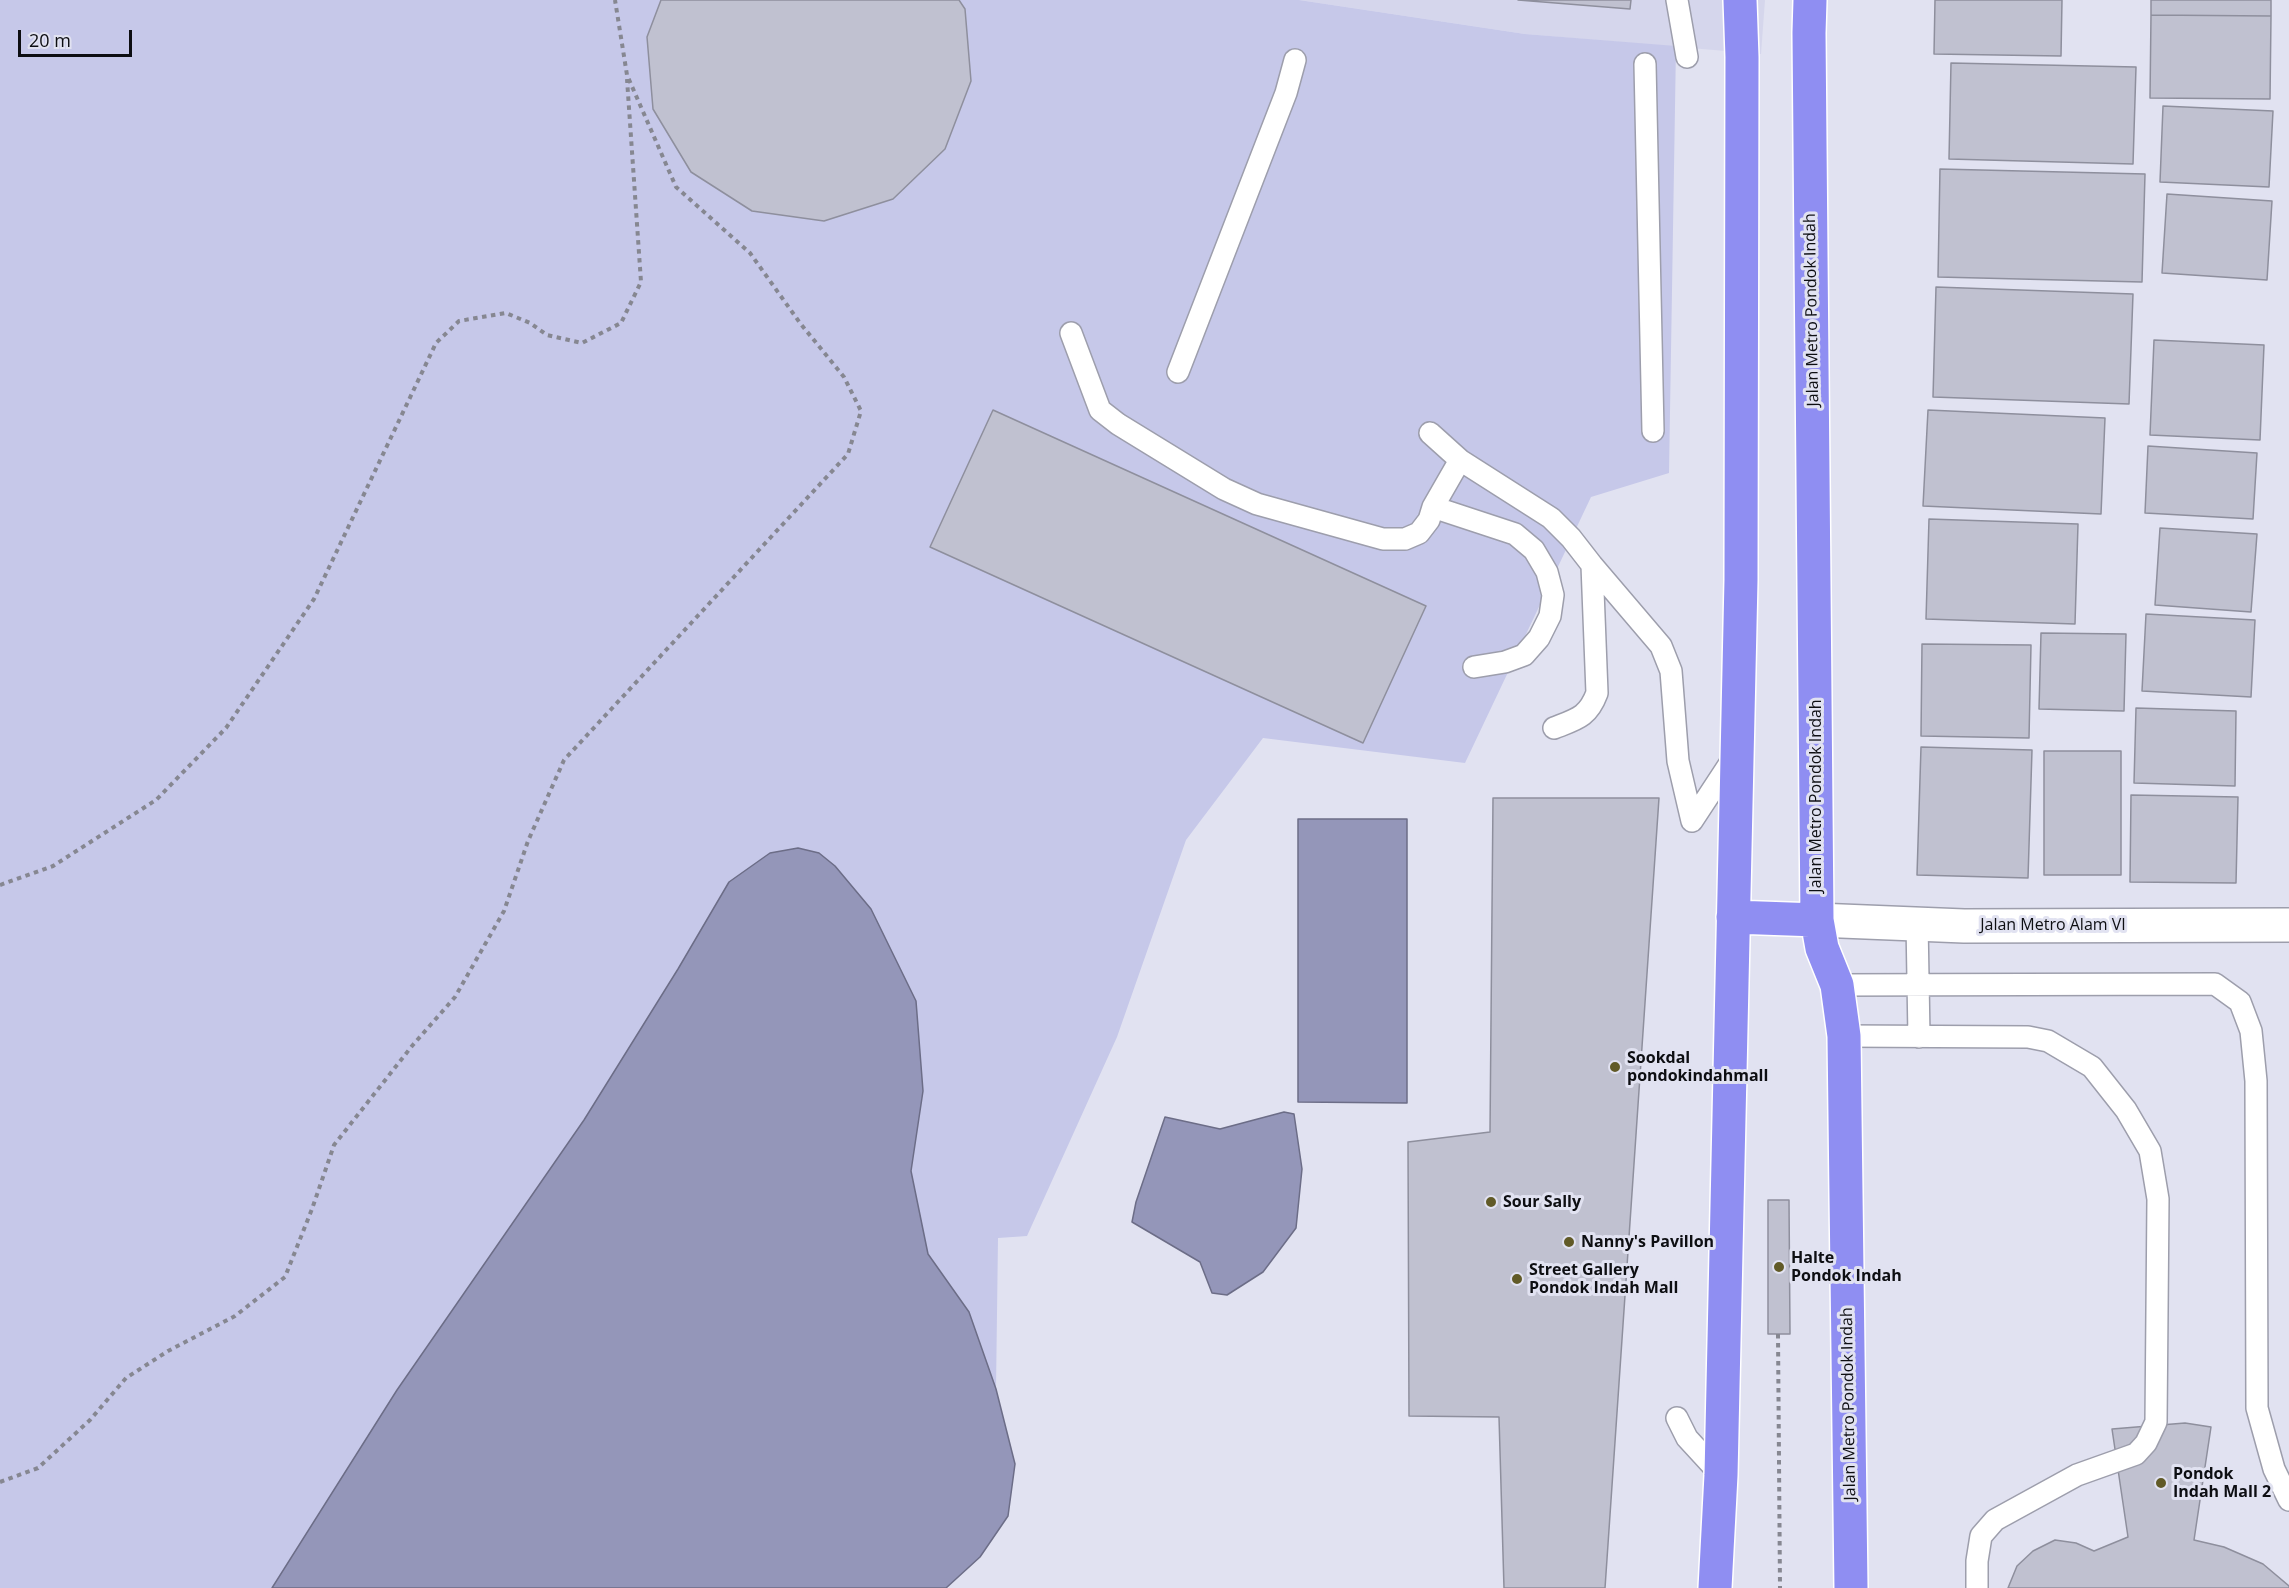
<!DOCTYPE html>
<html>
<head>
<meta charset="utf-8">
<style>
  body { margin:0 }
  #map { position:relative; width:2289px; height:1588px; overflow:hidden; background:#e1e2f1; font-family:"Open Sans",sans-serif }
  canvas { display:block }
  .scale { position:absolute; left:18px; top:30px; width:114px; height:27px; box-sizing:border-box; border:3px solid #0d0e12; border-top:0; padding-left:8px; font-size:18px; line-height:21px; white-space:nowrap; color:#0d0e12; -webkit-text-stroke:4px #e1e2f1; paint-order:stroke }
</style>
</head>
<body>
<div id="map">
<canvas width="2289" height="1588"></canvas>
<div class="scale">20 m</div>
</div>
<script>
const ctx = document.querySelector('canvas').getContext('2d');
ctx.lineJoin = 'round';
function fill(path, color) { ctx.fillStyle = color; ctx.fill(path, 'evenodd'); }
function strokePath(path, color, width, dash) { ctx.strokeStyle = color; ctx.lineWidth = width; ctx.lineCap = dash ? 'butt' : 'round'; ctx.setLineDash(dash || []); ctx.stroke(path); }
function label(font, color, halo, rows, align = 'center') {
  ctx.font = font + ' "Open Sans",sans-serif'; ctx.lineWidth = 6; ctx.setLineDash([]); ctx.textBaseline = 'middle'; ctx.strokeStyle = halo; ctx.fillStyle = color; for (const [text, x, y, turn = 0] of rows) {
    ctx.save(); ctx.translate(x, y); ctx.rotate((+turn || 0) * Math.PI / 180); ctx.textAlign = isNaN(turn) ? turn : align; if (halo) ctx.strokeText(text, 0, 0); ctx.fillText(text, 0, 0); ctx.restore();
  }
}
const built = new Path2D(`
  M1299,0H1765L1761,54L1525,34Z`);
const green = new Path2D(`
  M0,0H1299L1525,34L1676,46L1669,473L1591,497L1465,763L1263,738L1186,840L1117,1037L1027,1236L998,1238L996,1389L1015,1464L1008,1516L980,1557L946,1588H0Z`);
const water = new Path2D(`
  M1298,819H1407V1103L1298,1102Z
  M798,848L819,853L835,866L871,909L916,1001L923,1091L911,1171L928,1254L969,1312L996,1389L1015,1464L1008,1516L980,1557L946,1588H272L397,1390L584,1120L678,969L729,882L770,853Z
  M1284,1112L1294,1114L1302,1169L1296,1228L1263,1272L1227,1295L1212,1293L1200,1262L1132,1222L1136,1202L1165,1117L1220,1129Z`);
const building = new Path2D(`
  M661,0H959L965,9L971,81L945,149L893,199L824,221L752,211L691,172L653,109L647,37Z
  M1518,0H1631L1630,9Z
  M1935,0H2062L2061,56L1934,54Z
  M2151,0H2271V16L2151,15Z
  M2151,15L2271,16L2270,99L2150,98Z
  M1951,63L2136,67L2133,164L1949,159Z
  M2163,106L2273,111L2269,187L2160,182Z
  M1940,169L2145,174L2142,282L1938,277Z
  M2167,194L2272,201L2267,280L2162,273Z
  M1936,287L2133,294L2129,404L1933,397Z
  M2154,340L2264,345L2260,440L2150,435Z
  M993,410L1426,606L1363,743L930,547Z
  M1928,410L2105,418L2101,514L1923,506Z
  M2148,446L2257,453L2253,519L2145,513Z
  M1929,519L2078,524L2075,624L1926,619Z
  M2160,528L2257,534L2251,612L2155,605Z
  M2146,614L2255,620L2251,697L2142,691Z
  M2041,633L2126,634L2124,711L2039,709Z
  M1922,644L2031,645L2029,738L1921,736Z
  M2136,708L2236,711L2235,786L2134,783Z
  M1921,747L2032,750L2028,878L1917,875Z
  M2044,751H2121V875H2044Z
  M2131,795L2238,797L2236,883L2130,882Z
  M1493,798H1659L1605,1588H1504L1499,1417L1409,1416L1408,1142L1490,1132Z
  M1768,1200H1789L1790,1334H1768Z
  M2185,1423L2211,1427L2194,1540L2224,1547L2263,1564L2289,1586V1588H2008L2017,1566L2033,1551L2055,1540L2076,1543L2094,1551L2128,1537L2112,1429Z`);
const path = new Path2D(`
  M0,885L53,866L156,800L226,728L314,599L436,343L459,321L506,313L530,323L547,335L582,343L621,323L641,282L627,79
  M1778,1334L1780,1588
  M0,1482L38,1468L90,1420L126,1378L168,1351L235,1316L285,1277L312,1209L334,1145L412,1046L455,997L504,911L528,841L564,760L848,454L861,411L844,377L800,323L750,253L676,187L627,75L615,0`);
const lane = new Path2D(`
  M1677,0L1687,57
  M1645,64L1653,431
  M1071,333L1100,410L1118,424L1224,489L1257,504L1383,539H1405L1419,533L1429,520L1433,507L1460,460
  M1178,372L1286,93L1295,60
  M1430,433L1460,460L1551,518L1571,538L1592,565L1661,646L1671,671L1678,761L1692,821
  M1433,507L1515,534L1534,550L1547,572L1553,595L1550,616L1539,638L1524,655L1505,662L1474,667
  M1554,728C1577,719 1588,717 1597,693L1592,565
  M1692,821L1736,754
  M1917,922L1919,1037
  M1837,985L2215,984L2240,1002L2251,1031L2256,1081L2257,1408L2274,1469L2289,1500
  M1844,1036L2028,1037L2048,1041L2092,1067L2126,1110L2150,1151L2158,1199L2156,1422L2146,1443L2136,1454L2077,1475L1995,1520L1981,1536L1977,1561V1588
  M1677,1418L1687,1438L1721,1475`);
const street = new Path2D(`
  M1817,920L1964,926L2289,925`);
const highway = new Path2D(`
  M1810,0L1809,33L1817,920L1822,948L1837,985L1844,1036L1851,1588
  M1733,917L1817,920
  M1715,1588L1721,1475L1741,580L1742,57L1740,0`);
const markers = [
  [1615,1067,6,"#615a27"],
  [1491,1202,6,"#615a27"],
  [1569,1242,6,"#615a27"],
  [1779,1267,6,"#615a27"],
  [1517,1279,6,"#615a27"],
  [2161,1483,6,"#615a27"]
];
const streetNames = [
  ["Jalan Metro Pondok Indah",1812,310,-91],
  ["Jalan Metro Pondok Indah",1816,796,-90],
  ["Jalan Metro Alam VI",2053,925],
  ["Jalan Metro Pondok Indah",1849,1404,-91]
];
const poiNames = [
  ["Sookdal",1627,1058],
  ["pondokindahmall",1627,1076],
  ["Sour Sally",1503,1202],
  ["Nanny's Pavillon",1581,1242],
  ["Halte",1791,1258],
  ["Pondok Indah",1791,1276],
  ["Street Gallery",1529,1270],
  ["Pondok Indah Mall",1529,1288],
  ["Pondok",2173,1474],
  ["Indah Mall 2",2173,1492]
];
fill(built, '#d5d6ec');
fill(green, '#c6c8e9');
fill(water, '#9496b9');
strokePath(water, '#6c6d87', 1.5);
fill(building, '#c0c1d0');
strokePath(building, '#8e8f9d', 1.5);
strokePath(lane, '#9d9eac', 24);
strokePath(street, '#9d9eac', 36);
strokePath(highway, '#fff', 36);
strokePath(path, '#868791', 4, [4.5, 4.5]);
strokePath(lane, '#fff', 21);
strokePath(street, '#fff', 33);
strokePath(highway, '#8f8ef2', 33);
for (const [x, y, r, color] of markers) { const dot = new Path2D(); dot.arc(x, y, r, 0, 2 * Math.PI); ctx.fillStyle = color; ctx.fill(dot); strokePath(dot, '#e1e2f1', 2); }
label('16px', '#0d0e12', '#e1e2f1', streetNames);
label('bold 16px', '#0d0e12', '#e1e2f1', poiNames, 'left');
</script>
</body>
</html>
